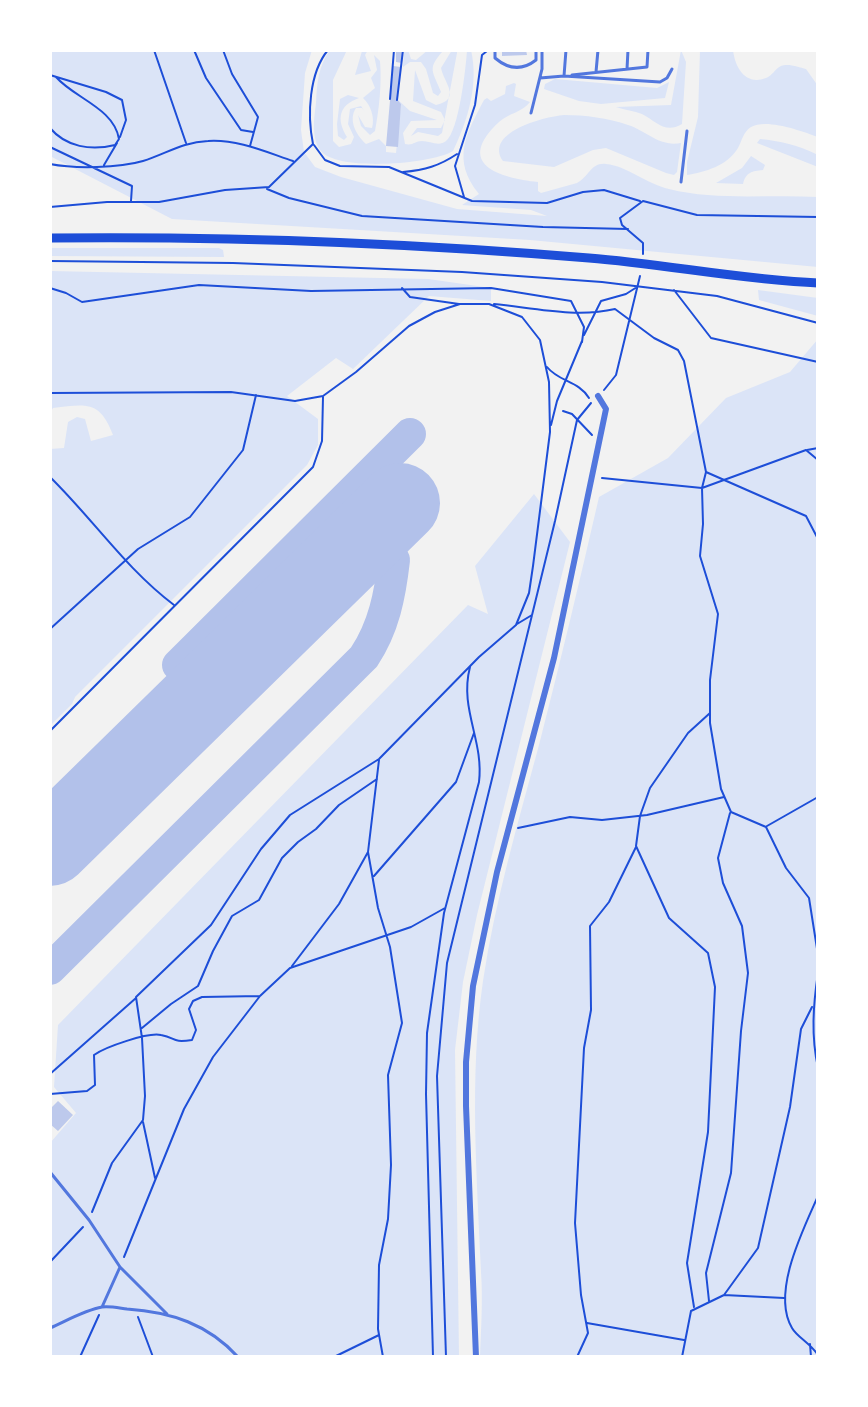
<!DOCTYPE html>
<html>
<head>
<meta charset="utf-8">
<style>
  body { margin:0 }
  #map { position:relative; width:868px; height:1407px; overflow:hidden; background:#f2f2f2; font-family:Montserrat,sans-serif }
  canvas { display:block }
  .frame { position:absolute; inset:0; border:52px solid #fff; pointer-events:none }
</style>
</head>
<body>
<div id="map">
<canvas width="868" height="1407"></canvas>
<div class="frame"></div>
</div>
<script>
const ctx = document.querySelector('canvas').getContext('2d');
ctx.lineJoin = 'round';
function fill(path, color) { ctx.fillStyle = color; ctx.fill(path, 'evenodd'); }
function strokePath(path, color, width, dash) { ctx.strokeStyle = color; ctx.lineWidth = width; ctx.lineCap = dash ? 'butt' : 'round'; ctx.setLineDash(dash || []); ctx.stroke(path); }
const green = new Path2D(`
  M50,50H312L305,73L301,130L304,152L315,167L341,177L457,209L547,216L531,210L462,205L479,194C451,160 466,134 484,100L487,98L491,101L505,94L506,86L514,83L516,84L514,96L530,102C523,112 509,113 499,122C454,164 499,178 538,182V191L541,193L577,183C589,177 591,162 606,164C627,166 647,184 669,189C717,201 768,194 818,197V267L530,240L172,219L50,156Z
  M330,50H347L333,80V141L339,147L351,144L354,137L348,124L350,109L361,106L365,112L362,108H356C348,120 356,135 366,144L379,139L386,146V152L396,153L401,104L397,99L410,111L437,120L411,121L403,133L405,144C413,146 415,141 422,141C430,141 439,147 446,141C459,131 466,67 467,50H471C479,84 468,120 453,151C432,164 338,172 321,151C311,139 314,118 316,103C317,83 318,67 330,50Z
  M368,50L365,55L371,71L355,75L362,51Z
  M404,50H408L411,59L416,60L428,50H444C426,69 433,71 441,92L438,96L433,93L426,69L421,62H410L403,67Z
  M452,50H457V53L442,133L438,136L418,132L411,136L417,128H441L445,120L441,112L413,101L415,70L426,100L436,105C462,99 444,83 441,68Z
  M681,50L686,62L682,124C665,134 657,122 642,114C634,111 625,110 616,107L671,105Z
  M700,50H733C735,67 745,86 766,78C772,76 775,69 781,66C788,63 799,67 806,69L818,86V137C802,131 766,118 751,127C743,132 742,141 738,148C727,166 705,172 687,175V162L698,117Z
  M374,55L380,61C382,83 379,110 375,131L370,135L361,126L358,115L365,127L372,128C375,118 371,105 363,98L375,88L371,78L377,70Z
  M555,79L657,88L669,82L665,98L601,104L579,101L544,89L545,84Z
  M348,95L359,98C339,105 336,119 347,137L344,140L338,136L337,124L340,99Z
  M564,115C585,115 608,118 628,125C647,131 659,147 681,143L677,172L674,175L666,173L606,148L593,150L554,167L503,161C484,133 542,117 564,115Z
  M760,139C780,141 798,145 818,155V167L757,143Z
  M751,156L765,165L763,170C752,171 746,172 743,184L716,183L742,168Z
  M50,248H219L223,250L224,257L50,256Z
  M50,271L428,279L491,288V301L429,296L353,369L336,358L287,396L318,419V445L307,465L75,697L72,704L50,726V449L64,448L68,422L77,417L85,419L91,441L113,435C100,400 86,404 53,408L50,413Z
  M758,290L818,298V316L759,300Z
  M818,339V1357H480C481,1329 483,1300 481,1272C477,1176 469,1077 483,981C495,901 518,823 539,745C560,663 580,580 599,497L668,458L726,398L790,372Z
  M534,494L570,542L477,915L463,982L455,1050L459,1357H50V1143L76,1113L54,1087L58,1025L468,605L488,614L475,566Z`);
const taxiway = new Path2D(`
  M178,665L410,434
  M50,969L364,657C384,627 390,595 394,560L369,533`);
const runway = new Path2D(`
  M50,846L400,503`);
const building = new Path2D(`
  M396,50H403L402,63L396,62Z
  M502,50H526L527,55L502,56Z
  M393,66L401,67L397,99L401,104L398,147L386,146Z
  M58,1101L73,1115L58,1131L50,1124V1109Z`);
const path = new Path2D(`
  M154,50L186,143
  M194,50L206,78L241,130L253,132
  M223,50L232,74L258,117L250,146
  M50,75L106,92L122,100L126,120L120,137
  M390,99L394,50
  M397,100L403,50
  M50,128C66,147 91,151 115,145L119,139C114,108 74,98 56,77
  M314,145L325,160L340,166L389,167L472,201L547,203L583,192L604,190L640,201
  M50,147L132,186L131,201
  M50,164C75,169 119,168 143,161C166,154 182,142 208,141C237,139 266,152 293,161
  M104,165L117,143
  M403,172C425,170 439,166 457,154
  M267,189L289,198L362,216L543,227L628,229
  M464,197L455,166L475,105L482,55L487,51
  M50,207L107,202H159L225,190L269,187L313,144C307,115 309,73 328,50
  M643,254V243L622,225L620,218L643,201L697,215L818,217
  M50,261L233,263L462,272L602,282L717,296L818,323
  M50,288L66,293L82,302L199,285L311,291L491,288L571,301L584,327L582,342
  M402,288L410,297L459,304
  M674,290L711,338L818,362
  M494,304C534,308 576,318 615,309L654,338L678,350L684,361L706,472L806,516L818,539
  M584,335L601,301L626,294L637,287
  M547,367C559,382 579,381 589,398
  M604,390L616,375L640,276
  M50,393L231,392L295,401L323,396L356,372L409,326L435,312L460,304H489L522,317L540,340L549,382L550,432L533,566L529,593L516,625L479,657L379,759L290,815L261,849L211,925L136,997L142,1038L145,1096L143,1120L112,1163L92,1212
  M563,411L572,414L592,435
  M551,425L557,401L582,341
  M807,450L818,448
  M706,472L702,488L703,524L700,556L718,614L710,680V723L721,789L731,812L766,827L786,868L809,898L818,955
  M50,477C93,519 126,569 174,605
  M602,478L702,488L806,450L818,460
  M517,624L532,615
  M50,629L138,549L190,517L243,450L256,395
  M50,731L313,467L322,441L323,397
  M767,826L818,797
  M518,828L570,817L602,820L647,815L724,797
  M368,852L378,908L390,947L402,1023L388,1075L391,1165L388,1219L379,1265L378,1329L383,1357
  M374,876L456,782L474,733
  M292,966L339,904L368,852L379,760
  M818,973C813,1006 811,1036 818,1068
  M142,1028L171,1004L198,986L213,951L232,916L259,900L282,858L298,842L316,829L339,805L377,779
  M50,1074L136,998
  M50,1094L87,1091L95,1085L94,1055C105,1047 148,1032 161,1035C177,1038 171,1043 192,1040L196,1030L189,1009L193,1001L202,997L260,996
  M143,1122L155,1178
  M818,1196C803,1230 771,1293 792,1328C797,1337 810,1343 818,1355
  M124,1257L184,1109L213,1057L260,996L290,968L411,927L445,908
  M50,1262L83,1227
  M724,1295L784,1298
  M709,1301L706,1273L731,1173L741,1031L748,973L742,926L723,883L718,858L730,813
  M694,1307L687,1263L708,1132L715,987L708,953L669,918L636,846L640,816L650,788L688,733L710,713
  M138,1317L153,1357
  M587,1323L684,1340
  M810,1344L811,1357
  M80,1357L99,1315
  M334,1357L379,1335
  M433,1357L426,1094L427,1033L444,913L479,782C484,740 459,709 470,667
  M446,1357L437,1076L447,963L555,521L577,420L591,403
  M577,1357L588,1333L581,1295L575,1223L584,1048L591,1010L590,926L609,902L636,847
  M682,1357L691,1311L724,1295L758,1248L790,1107L801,1029L812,1007`);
const service = new Path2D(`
  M495,50V58C508,69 522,71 536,60V50
  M566,50L564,76L660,82L667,78L672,69
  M627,69L628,50
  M596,72L598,50
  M572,75L647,67L648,50
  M540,78L564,76
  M531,113L542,69V50
  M681,182L687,131
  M50,1172L89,1220L120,1267L167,1314
  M102,1307L120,1267
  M50,1328C66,1321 85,1310 102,1307C110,1306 119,1308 127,1309C171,1312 208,1324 238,1357`);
const minor = new Path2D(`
  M476,1357L466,1106V1062L473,986L497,872L554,658L606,409L598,396`);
const secondary = new Path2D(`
  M50,238C230,236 410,243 589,258C665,264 742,280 818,283`);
fill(green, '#dbe4f7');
strokePath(taxiway, '#b2c1ea', 32);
strokePath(runway, '#b2c1ea', 80);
fill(building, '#bdc9ec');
strokePath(path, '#1d4ed8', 2);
strokePath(service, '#5277de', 3);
strokePath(minor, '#5277de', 6);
strokePath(secondary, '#1d4ed8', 9);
</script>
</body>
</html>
